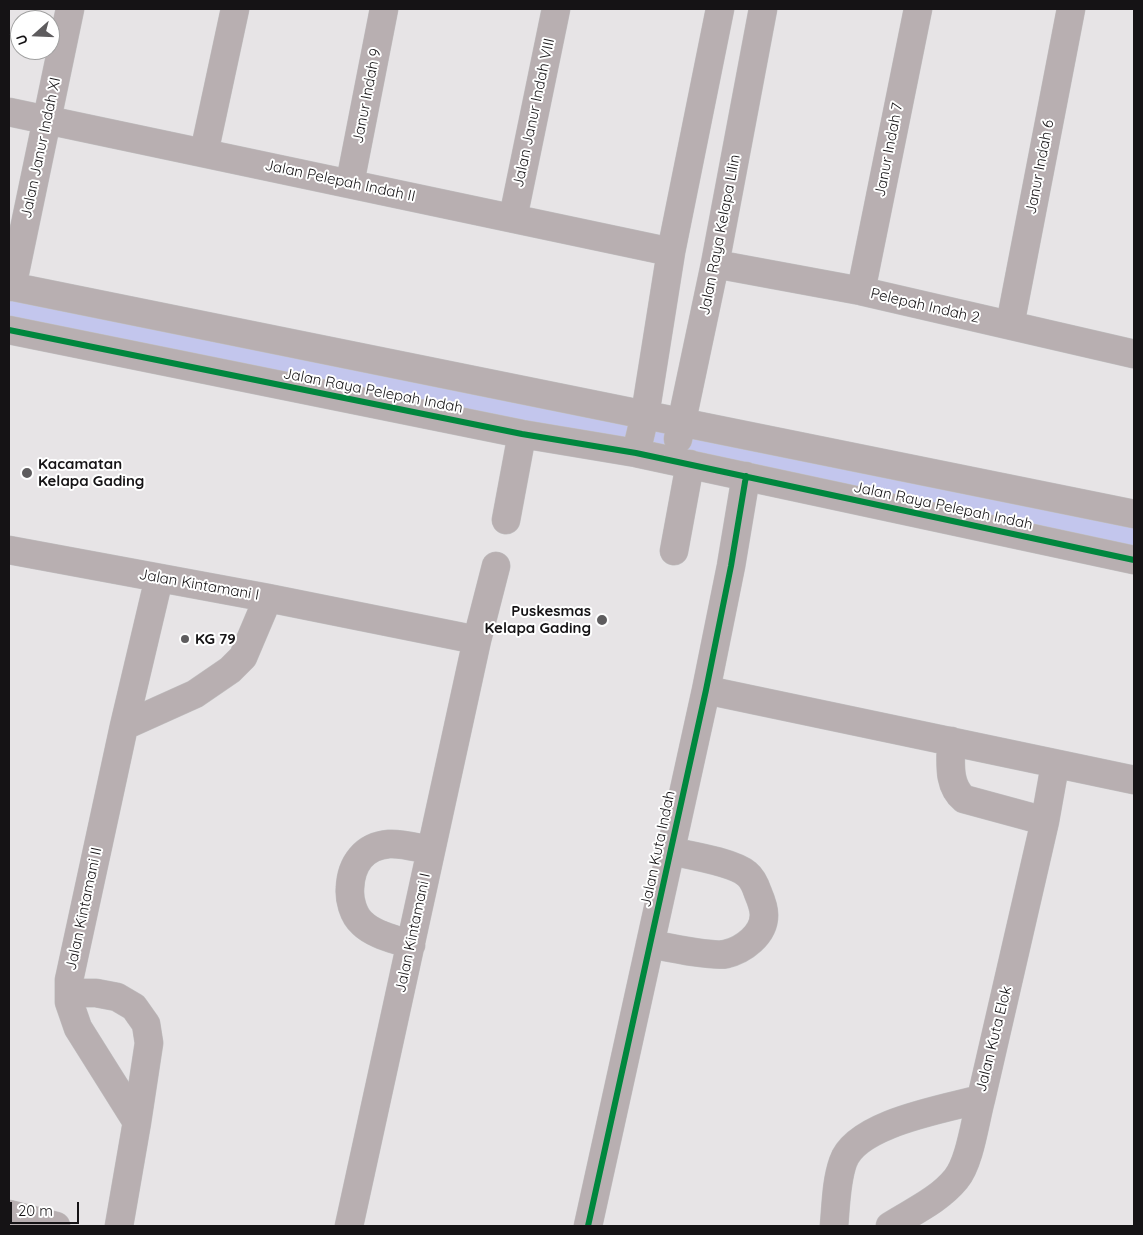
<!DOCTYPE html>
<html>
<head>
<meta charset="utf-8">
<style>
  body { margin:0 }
  #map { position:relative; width:1143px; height:1235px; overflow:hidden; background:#e7e4e6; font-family:Quicksand,sans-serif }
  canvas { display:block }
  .frame { position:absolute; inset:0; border:10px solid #151315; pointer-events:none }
  .north { position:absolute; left:10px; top:10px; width:50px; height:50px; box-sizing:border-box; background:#fff; border:1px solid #a1a1a1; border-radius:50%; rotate:250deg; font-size:14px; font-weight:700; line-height:20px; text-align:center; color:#151315 }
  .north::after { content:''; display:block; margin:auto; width:18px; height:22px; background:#5e5c5e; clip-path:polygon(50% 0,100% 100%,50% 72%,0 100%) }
  .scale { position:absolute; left:10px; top:1202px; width:69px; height:22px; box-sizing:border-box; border:2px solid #151315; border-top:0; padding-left:6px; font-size:15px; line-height:18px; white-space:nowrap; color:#151315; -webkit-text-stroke:4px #fff; paint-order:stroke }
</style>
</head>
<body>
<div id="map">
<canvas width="1143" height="1235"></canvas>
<div class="frame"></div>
<div class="north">U</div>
<div class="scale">20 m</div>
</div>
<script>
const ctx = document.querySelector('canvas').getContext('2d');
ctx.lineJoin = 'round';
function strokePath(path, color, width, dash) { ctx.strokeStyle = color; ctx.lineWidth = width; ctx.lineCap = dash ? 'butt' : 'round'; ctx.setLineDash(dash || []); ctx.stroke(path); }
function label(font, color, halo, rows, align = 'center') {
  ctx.font = font + ' Quicksand,sans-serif'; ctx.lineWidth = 4; ctx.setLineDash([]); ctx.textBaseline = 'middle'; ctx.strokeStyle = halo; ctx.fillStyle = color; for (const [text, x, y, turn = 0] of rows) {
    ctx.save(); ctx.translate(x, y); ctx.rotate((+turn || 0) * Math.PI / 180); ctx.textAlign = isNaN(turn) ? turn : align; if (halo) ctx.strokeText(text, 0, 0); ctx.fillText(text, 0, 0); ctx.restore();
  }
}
const river = new Path2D(`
  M9,303L720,451L1134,540`);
const minor = new Path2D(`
  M9,112L671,252
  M204,153L235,9
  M350,183L384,9
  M513,218L556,9
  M715,264L861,291L1134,354
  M9,286L1134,514
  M12,287L70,9
  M861,291L918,9
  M1010,325L1071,9
  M9,330L522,434L636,453L1134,560
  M678,439L715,264L763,9
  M636,453L645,415L671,252L720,9
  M506,520L522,434
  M9,550L268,598L477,640
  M674,551L690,464
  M706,690L1134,780
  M124,726L195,694L230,670L243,657L268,598
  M951,741C951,761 947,785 964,799L1045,821
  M650,944C666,947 713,957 726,954C743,950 764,935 764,915C764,908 761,900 758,893C756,887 752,878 747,874C733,862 688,855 670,851
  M411,945C395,939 374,935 362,923C353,915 349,899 350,888C351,864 364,846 389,844C402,843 418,848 431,850
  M70,993H96L117,997L134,1007L146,1024L149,1043L137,1122
  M9,1214L56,1226
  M119,1226L137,1122L78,1028L69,1002V980L124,726L159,578
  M349,1226L477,640L496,566
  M588,1226L706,690L731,566L746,476
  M834,1226C836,1205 836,1182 843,1162C856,1123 945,1109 981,1099L1045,821L1055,765
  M890,1226C912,1212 939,1200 956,1179C970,1162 975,1121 981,1099`);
const cycleway = new Path2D(`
  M9,330L522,434L636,453L1134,560
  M588,1226L706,690L731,566L746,476`);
const markers = [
  [27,473,6,"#5e5c5e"],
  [602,620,6,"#5e5c5e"],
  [185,639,5,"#5e5c5e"]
];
const streetNames = [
  ["Janur Indah 9",367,96,-79],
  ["Jalan Janur Indah VIII",534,113,-78],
  ["Jalan Janur Indah XI",41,148,-78],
  ["Janur Indah 7",889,150,-79],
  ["Janur Indah 6",1040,167,-79],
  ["Jalan Pelepah Indah II",340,181,12],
  ["Jalan Raya Kelapa Lilin",720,235,-79],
  ["Pelepah Indah 2",925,306,13],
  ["Jalan Raya Pelepah Indah",373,391,11],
  ["Jalan Raya Pelepah Indah",943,506,12],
  ["Jalan Kintamani I",199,585,10],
  ["Jalan Kuta Indah",658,849,-78],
  ["Jalan Kintamani II",84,909,-78],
  ["Jalan Kintamani I",413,933,-78],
  ["Jalan Kuta Elok",994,1039,-76]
];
const poiNames = [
  ["Kacamatan",38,464],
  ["Kelapa Gading",38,481],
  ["Puskesmas",591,611,"right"],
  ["Kelapa Gading",591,628,"right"],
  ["KG 79",195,639]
];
strokePath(river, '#c3c6ed', 41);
strokePath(minor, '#c0bfc0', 29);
strokePath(minor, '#b8afb1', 28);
strokePath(cycleway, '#00873e', 6);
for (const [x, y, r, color] of markers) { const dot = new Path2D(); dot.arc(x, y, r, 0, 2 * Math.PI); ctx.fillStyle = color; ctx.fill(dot); strokePath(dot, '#fff', 2); }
label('15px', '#151315', '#fff', streetNames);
label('bold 15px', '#151315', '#fff', poiNames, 'left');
</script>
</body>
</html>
